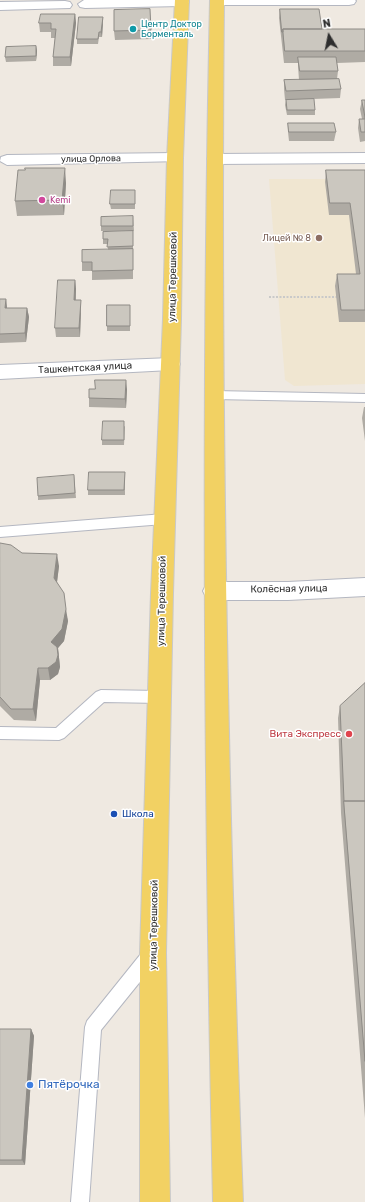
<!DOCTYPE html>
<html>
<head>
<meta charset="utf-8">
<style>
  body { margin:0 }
  #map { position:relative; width:365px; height:1202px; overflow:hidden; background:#efe9e1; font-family:Rubik,sans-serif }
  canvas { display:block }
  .north { position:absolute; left:309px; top:16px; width:40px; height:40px; -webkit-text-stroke:3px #fff; paint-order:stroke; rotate:350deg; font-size:11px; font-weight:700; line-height:16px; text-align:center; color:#2e2e2e }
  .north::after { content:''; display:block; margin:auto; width:14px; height:18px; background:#2e2e2e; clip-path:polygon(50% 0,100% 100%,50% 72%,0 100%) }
</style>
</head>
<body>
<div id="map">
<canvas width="365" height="1202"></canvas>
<div class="north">N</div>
</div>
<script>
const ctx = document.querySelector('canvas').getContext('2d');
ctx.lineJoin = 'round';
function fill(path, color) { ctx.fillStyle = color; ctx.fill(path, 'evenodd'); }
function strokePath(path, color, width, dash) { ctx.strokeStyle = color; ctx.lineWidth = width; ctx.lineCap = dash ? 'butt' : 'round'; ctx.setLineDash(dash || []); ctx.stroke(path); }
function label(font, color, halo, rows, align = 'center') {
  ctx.font = font + ' Rubik,sans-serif'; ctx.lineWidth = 3; ctx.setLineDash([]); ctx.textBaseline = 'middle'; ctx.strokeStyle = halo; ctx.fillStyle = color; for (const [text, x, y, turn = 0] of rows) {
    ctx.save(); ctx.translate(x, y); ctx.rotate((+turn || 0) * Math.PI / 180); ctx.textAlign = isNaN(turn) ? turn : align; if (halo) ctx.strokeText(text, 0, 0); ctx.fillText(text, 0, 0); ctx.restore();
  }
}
const education = new Path2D(`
  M269,179H365V384L294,386L285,380Z`);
const path = new Path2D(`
  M269,297H337`);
const lane = new Path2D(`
  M214,391L365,394V402L214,399L208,395Z
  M164,514L168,516L170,519L168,522L164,524L0,537V527Z
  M101,690L160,691L165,693L167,697L165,701L160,703L104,702L64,738L59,740L0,739V727L56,728L96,692Z
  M150,948L156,950L158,956L156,962L101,1030L89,1202H71L85,1027L87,1021L144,950Z`);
const street = new Path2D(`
  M84,0H188L189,2L187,5L182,6L85,8L80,7L78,4Z
  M211,0H355L356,1L354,4L349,5H217L212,4Z
  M65,1L70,2L72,5L70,8L0,10V2Z
  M175,153L181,155L183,158L181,161L7,165L0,161L1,157L7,155Z
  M365,578V596L288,600H214L206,597L203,591L206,585L214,582H288Z`);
const secondary = new Path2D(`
  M365,153V163L215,164L209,162L207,159L209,156L215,154Z
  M171,358L178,359L180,364L178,369L171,370L0,379V365Z`);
const primary = new Path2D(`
  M175,0H189L183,158L181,319L173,593L166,953L170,1202H140V953L151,593L163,319L167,158Z
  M210,0H224C220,401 228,801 243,1202H213C204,801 201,401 210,0Z`);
const wall = new Path2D(`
  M150,9L151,39L115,40L114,31Z
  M280,9L322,29H365V62L337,63L338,71L337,79L341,89L340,98L286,100L315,110V115H287L285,105L286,100H285L284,89V80H299L298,66V63H284L279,18Z
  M75,14L76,23L71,66H53V57L55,38H51V32H40L39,23Z
  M103,17V22L102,37H99L98,44H77V39Z
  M36,46L37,51L36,61L6,62L5,57Z
  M362,100H365V141L360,142L358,128L359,119H362L360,109Z
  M288,123L336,132L334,141H289L288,132Z
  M326,170H365V322H339L335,286L337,274H356L349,215H329L325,182Z
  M66,183L64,215L17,216L15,201Z
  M135,190V209H111L110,204Z
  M133,216L134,231H101V226Z
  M133,231V279L92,280V271H82V262L108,250V244H103V239Z
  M75,280L76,289V300L81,309L80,337H56L55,328Z
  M0,299H6L7,308H27L29,317L26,342L0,343Z
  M130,310V331H107V326Z
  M95,389H127L126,408L89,407V398Z
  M364,407H365V441L362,418Z
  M125,426L124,445H102V440Z
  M125,472V495H88V490Z
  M74,475L76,498L38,500V496Z
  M0,543L22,553L59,566L57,582L68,621L64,641L58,648L60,667L58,674L50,680H40L36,721L14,720L0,706Z
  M365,683V1118L341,813L338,718L340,706Z
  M0,1029H31L34,1036L25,1165H0Z`);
const shadedWall = new Path2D(`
  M75,14L76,23L71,66L70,57Z
  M103,17V22L102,37L101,32Z
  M36,46L37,51L36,61Z
  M65,168L66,183L64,215L62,200Z
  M75,280L76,289L75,309L74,300Z
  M6,299L7,308H5Z
  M81,300V309L80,337L79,328Z
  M27,308L29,317L26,342L25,333Z
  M126,380L127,389L126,408L125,399Z
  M57,554L59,566L56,590L54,578Z
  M66,609L68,621L64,641L58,648L60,667L58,674L50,680L48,668L51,642Z
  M38,668L40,680L36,721L33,709Z
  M31,1029L34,1036L25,1165L22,1160Z`);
const building = new Path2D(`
  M150,9L151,30L114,31V10Z
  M280,9H319L322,29H283V32H282Z
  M41,14H75L70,57H53L56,29H51V23H39Z
  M79,17H103L101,32H99L98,39H77Z
  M283,29H365V51H285Z
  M36,46V56L5,57L6,47Z
  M298,57H336L338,71H300Z
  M339,79L341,89L286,91L284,80Z
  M314,99L315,110H287L286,100Z
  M362,100H365V132H361L359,119H365Z
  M288,123H334L336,132H289Z
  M25,168H65L62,200L15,201L18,170H25Z
  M326,170H365V310H341L337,274H360L350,203H330Z
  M111,190H135V204H110Z
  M133,216V226H101V217Z
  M133,231V246L107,247L108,239H103V232Z
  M133,249V270L92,271V262H82V250Z
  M58,280H75L74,300H81L79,328H55Z
  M0,299H6L5,308H27L25,333L0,334Z
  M107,305H130V326H107Z
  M95,380H126L125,399L89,398V389H95Z
  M103,421H124V440H102Z
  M89,472H125L124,490H88Z
  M74,475L75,493L38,496L37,478Z
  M0,543L11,545L22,553L57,554L54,578L64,593L66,609L62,629L51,642L57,647L58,655L56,662L48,668H38L33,709H11L0,697Z
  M365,683V801H344L340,706Z
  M344,801H365V1061Z
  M0,1029H31L22,1160H0Z`);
const markers = [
  [133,29,4,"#0f9aa8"],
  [42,200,4,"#d1479c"],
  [319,238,4,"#8d6e63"],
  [349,734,4,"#e0444e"],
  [114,814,4,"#1a4fb4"],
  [30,1085,4,"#3f7fe0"]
];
const farCulturenames = [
  ["Центр Доктор",141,24],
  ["Борменталь",141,34]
];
const farStreetnames = [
  ["улица Орлова",91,159,-1]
];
const farHotelnames = [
  ["Kemi",50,200]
];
const farEducationnames = [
  ["Лицей № 8",311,238]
];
const streetNames = [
  ["улица Терешковой",173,277,-89],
  ["Ташкентская улица",85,368,-3],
  ["Колёсная улица",289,589,-1],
  ["улица Терешковой",162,601,-89],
  ["улица Терешковой",154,925,-89]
];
const healthNames = [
  ["Вита Экспресс",341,734]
];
const transitNames = [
  ["Школа",122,814]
];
const nearShopnames = [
  ["Пятёрочка",38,1085]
];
fill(education, '#f0e6d1');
strokePath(lane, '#b4b7c1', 2);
strokePath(street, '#b4b7c1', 2);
strokePath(secondary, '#b4b7c1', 2);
strokePath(primary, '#c9c9c9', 2);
strokePath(path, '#c9c9c9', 2, [2, 1.5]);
fill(lane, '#fff');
fill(street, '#fff');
fill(secondary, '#fff');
fill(primary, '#f2d163');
fill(wall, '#afaba4');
fill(shadedWall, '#8e8b86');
fill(building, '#cbc7bf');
strokePath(building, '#8e8b86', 1);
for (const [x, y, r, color] of markers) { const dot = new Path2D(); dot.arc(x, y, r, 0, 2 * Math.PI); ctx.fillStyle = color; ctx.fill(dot); strokePath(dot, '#fff', 1.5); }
label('9px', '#0d838f', '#fff', farCulturenames, 'left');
label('9px', '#2e2e2e', '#fff', farStreetnames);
label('9px', '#b23c85', '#fff', farHotelnames, 'left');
label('9px', '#785e54', '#fff', farEducationnames, 'right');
label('10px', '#2e2e2e', '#fff', streetNames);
label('10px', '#be3a42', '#fff', healthNames, 'right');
label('10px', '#164399', '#fff', transitNames, 'left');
label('12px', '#366cbe', '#fff', nearShopnames, 'left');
</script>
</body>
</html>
